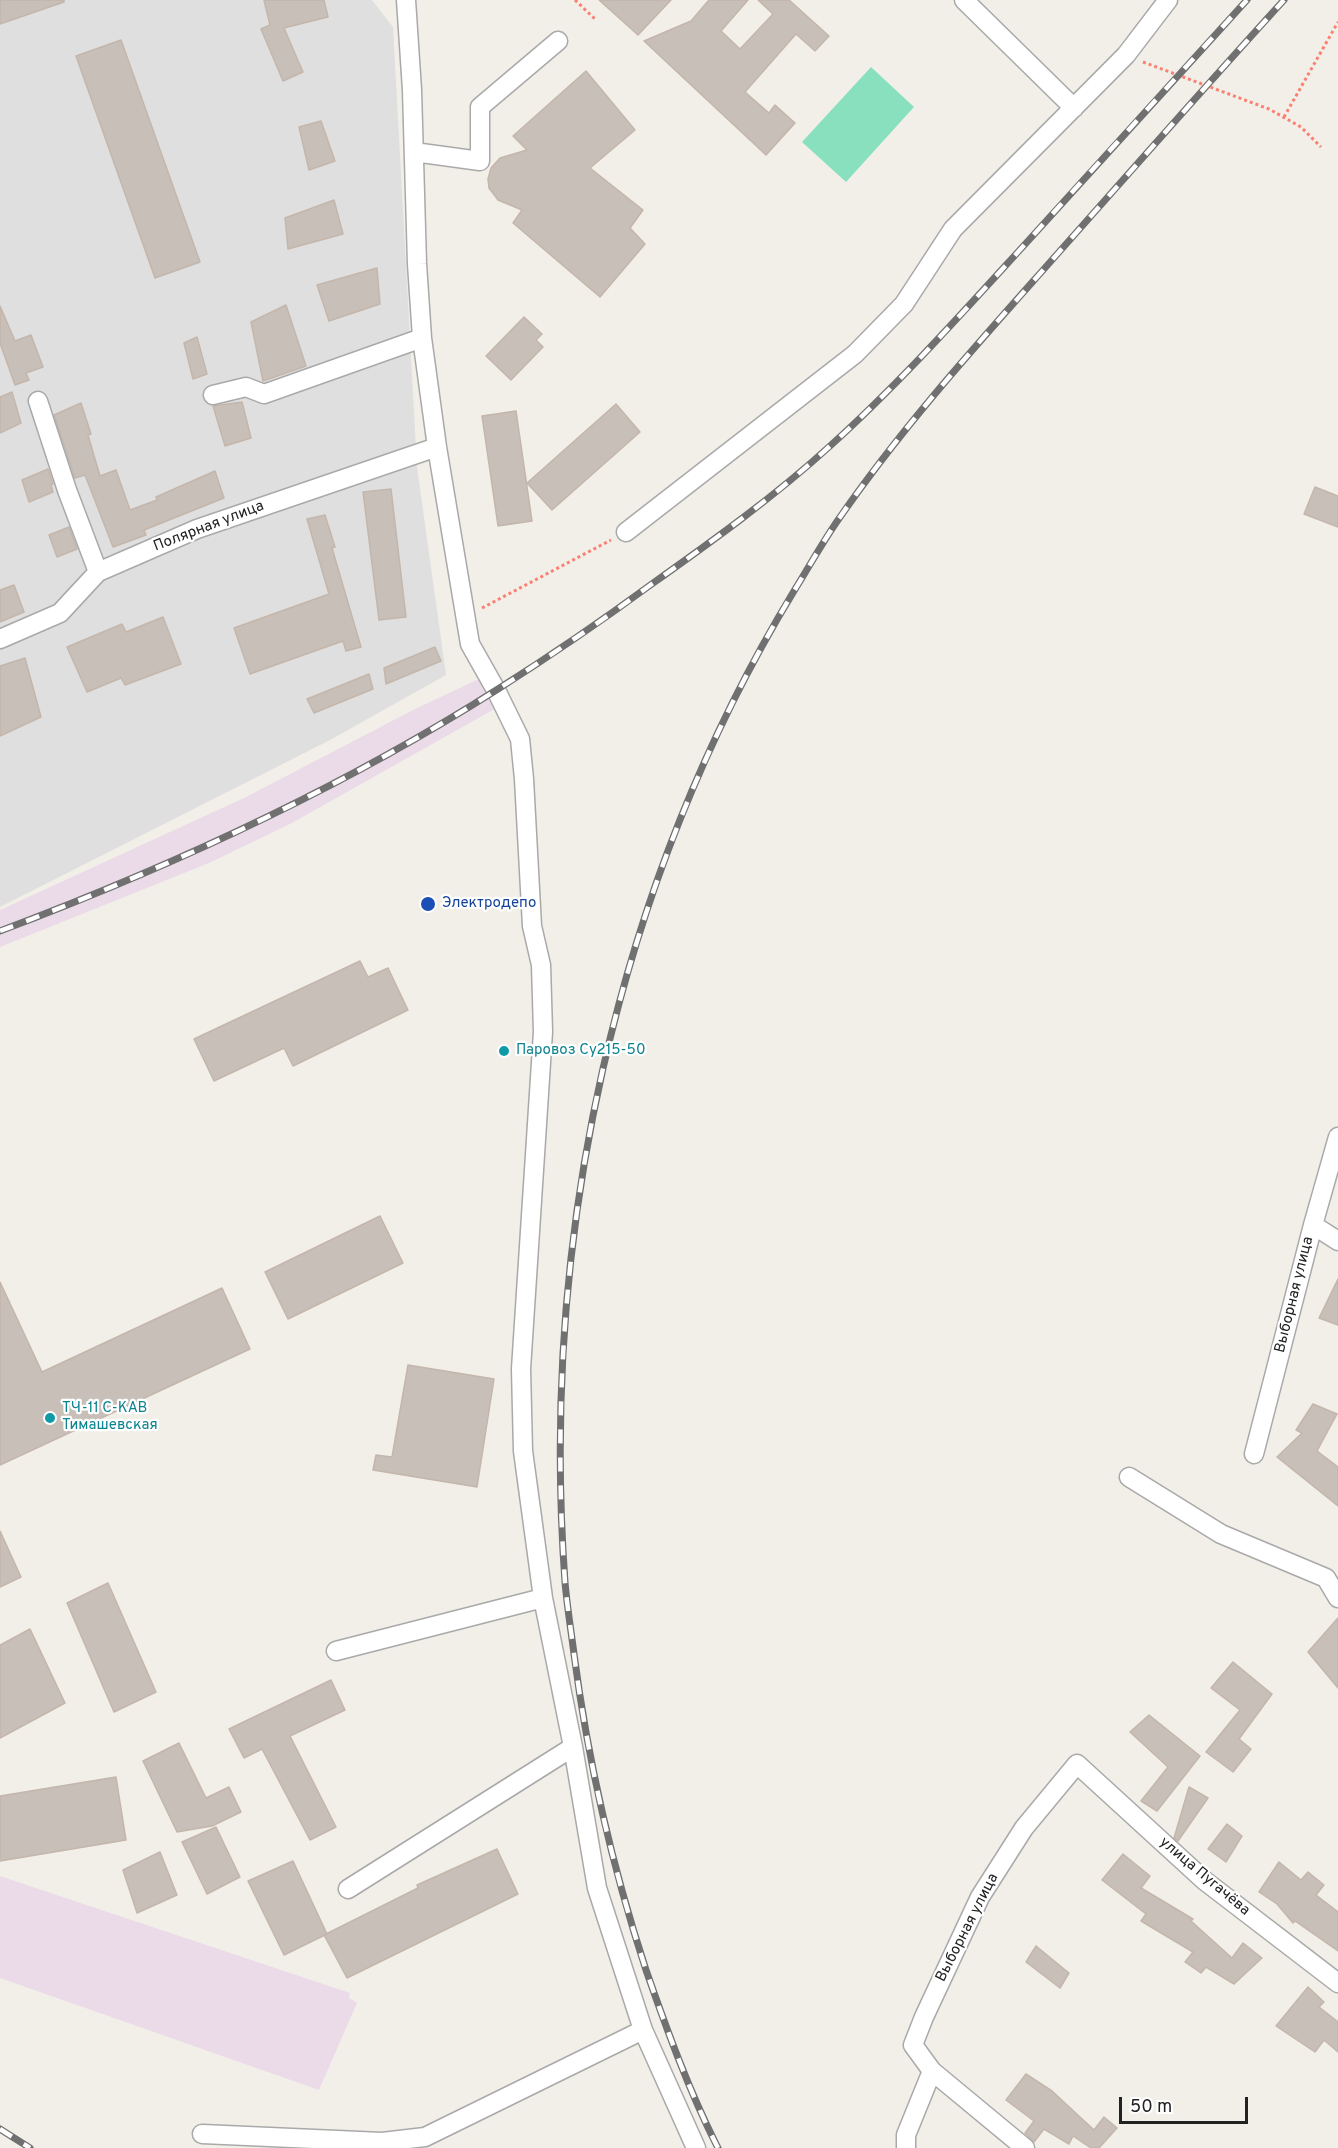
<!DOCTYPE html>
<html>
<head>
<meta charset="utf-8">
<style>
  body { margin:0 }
  #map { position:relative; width:1338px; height:2148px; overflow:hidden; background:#f2efe9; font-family:Overpass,sans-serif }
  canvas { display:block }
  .scale { position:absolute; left:1119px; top:2097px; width:129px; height:27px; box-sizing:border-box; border:3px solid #222; border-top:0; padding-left:8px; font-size:18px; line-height:21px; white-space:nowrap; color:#222; -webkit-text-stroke:4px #fff; paint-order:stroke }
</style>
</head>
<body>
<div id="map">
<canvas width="1338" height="2148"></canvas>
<div class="scale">50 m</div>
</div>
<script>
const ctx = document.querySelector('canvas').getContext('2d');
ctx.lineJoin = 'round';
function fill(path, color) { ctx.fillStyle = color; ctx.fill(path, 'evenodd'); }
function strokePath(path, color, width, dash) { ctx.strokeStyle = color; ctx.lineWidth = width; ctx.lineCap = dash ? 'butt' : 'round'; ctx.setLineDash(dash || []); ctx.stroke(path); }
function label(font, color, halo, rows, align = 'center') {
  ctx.font = font + ' Overpass,sans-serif'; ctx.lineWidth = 4.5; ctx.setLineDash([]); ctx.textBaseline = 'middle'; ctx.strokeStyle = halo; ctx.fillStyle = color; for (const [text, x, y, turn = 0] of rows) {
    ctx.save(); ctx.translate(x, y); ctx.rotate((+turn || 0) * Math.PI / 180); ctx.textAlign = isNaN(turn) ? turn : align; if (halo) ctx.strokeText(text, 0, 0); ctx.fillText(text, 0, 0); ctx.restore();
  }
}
const residential = new Path2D(`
  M0,0H372L393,27L417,467L446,675L330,740L0,907Z`);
const industrial = new Path2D(`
  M481,678L498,707L290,824L209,863L0,947V910L244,798L415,709Z
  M0,1876L350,1993L349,1998L357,2003L319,2090L0,1978Z`);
const pitch = new Path2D(`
  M871,67L914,107L846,182L802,142Z`);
const building = new Path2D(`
  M0,0H64V2L0,24Z
  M264,0H324L328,17L284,28L303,72L283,81L261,29L270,25Z
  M599,0H671L638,35Z
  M709,0H748L721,31L740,49L773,14L758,0H789L829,36L815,51L796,34L745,92L769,113L775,105L795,123L766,155L644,41L691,21Z
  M121,40L200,262L155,278L76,56Z
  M586,71L635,130L590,168L643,210L630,228L645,244L600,297L513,223L522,210L498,200L489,188L488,179L491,168L500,158L527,150L513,136Z
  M321,121L335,161L309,170L299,127Z
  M334,200L343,234L288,249L285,218Z
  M377,268L380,304L329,321L317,285Z
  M286,305L306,366L263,381L251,322Z
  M0,306L15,341L31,335L43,367L26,373L29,380L15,385L0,343Z
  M524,317L542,334L536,340L543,347L511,380L486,356Z
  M197,337L207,374L193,379L184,343Z
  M12,392L21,423L0,433V397Z
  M242,402L251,438L225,446L213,406Z
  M81,403L91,434L88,435L100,476L116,470L130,510L157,500L156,497L215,471L224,498L144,530L146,535L113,547L85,475L75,478L54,415Z
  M616,404L640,432L552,510L527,483Z
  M516,411L532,521L498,526L482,416Z
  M48,469L53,484L51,485L53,492L29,502L22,480Z
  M1315,487L1338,496V527L1304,514Z
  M391,489L406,617L379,620L363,492Z
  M325,515L335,547L332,548L361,647L346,651L343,641L250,674L234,628L329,594L307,519Z
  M69,527L77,549L57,557L49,535Z
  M14,585L24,612L0,622V590Z
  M163,617L181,664L125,685L121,678L87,692L67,647L122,624L126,632Z
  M435,647L441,661L386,684L384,668Z
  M25,658L41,717L0,736V666Z
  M369,674L373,689L314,713L307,699Z
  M360,961L368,977L388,968L408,1010L293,1066L284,1048L214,1081L194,1039Z
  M380,1216L403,1263L288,1319L265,1272Z
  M1338,1279V1325L1319,1318Z
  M0,1282L42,1372L222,1288L250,1349L0,1465Z
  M408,1365L494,1379L477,1487L373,1470L376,1455L392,1457Z
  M1313,1404L1337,1414L1317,1451L1338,1467V1506L1277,1457L1302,1433L1296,1430Z
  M0,1531L21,1577L0,1587Z
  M108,1583L156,1692L114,1712L67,1603Z
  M1338,1618V1688L1308,1652Z
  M30,1629L65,1703L0,1738V1645Z
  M1233,1662L1272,1694L1239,1739L1251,1749L1233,1772L1206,1752L1240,1710L1211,1688Z
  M331,1680L345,1710L290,1736L336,1827L310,1840L262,1749L244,1758L229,1729Z
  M1149,1715L1200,1756L1157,1811L1141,1801L1168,1767L1130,1732Z
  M179,1743L206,1798L229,1787L241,1812L212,1826L177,1832L143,1761Z
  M116,1777L126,1840L0,1861V1796Z
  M1189,1787L1208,1798L1178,1841L1174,1838Z
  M1227,1824L1242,1836L1226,1862L1208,1849Z
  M216,1827L240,1877L207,1894L182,1842Z
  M497,1849L518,1894L347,1978L324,1935L418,1888L417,1885Z
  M160,1852L177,1895L137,1913L123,1870Z
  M1123,1854L1150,1876L1141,1888L1193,1919L1191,1921L1232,1958L1243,1943L1262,1958L1234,1984L1206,1967L1201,1973L1185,1962L1193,1952L1141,1921L1146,1914L1102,1880Z
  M293,1861L327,1934L284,1955L248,1881Z
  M1279,1862L1301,1880L1308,1872L1324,1885L1316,1895L1338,1912V1951L1295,1921L1293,1923L1277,1904L1259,1892Z
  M1036,1946L1069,1973L1060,1988L1026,1962Z
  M1308,1987L1324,2002L1319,2007L1338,2022V2052L1324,2040L1315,2052L1276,2026Z
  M1026,2074L1052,2091L1094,2130L1104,2117L1117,2128L1099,2148H1091L1073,2136L1069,2144L1044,2129L1034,2142L1025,2133L1034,2121L1006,2100Z`);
const path = new Path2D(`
  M575,0L595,19
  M1143,62L1269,109L1301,127L1321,147
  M1284,117L1338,22
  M482,608L611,540`);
const minor = new Path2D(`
  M406,0L412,90L417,264L422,338L437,447L470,644L496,690L520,739L524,779L532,926L541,965L543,1032L521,1369L523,1451L543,1598L573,1747L597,1888L643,2030L696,2148
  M964,0L1074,108
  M414,152L480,161V107L558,41
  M213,395L246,387L264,394L422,338
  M38,401L67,490L98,572
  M626,532L855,354L904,304L953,229L1126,55L1168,0
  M0,639L60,613L98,572L197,529L437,447
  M1313,1225L1338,1241
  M1254,1454L1313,1225L1338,1137
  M1129,1477L1221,1534L1326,1578L1338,1598
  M336,1651L543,1598
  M348,1889L573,1747
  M202,2134L382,2142L425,2137L643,2030
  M906,2148V2135L932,2071
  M1025,2148L932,2071L913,2045L924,2017L980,1897L1024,1828L1077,1764L1205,1881L1338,1983`);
const rail = new Path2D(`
  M0,931C173,866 342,788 498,689C550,656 600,622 649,586C711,542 774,497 830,446C901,382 964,311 1028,241C1101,160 1174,80 1247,0
  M0,2129L30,2148
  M718,2148C689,2091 667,2030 646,1970C612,1866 588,1762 574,1654C571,1630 567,1606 565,1582C540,1239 615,886 794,591C809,567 822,543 838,520C900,430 972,350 1044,269C1124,179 1203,89 1284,0`);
const markers = [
  [428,904,8,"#1a4fb4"],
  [504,1051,6,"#0f9aa8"],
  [50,1418,6,"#0f9aa8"]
];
const streetNames = [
  ["Полярная улица",209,527,-21],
  ["Выборная улица",1295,1295,-76],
  ["улица Пугачёва",1204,1877,40],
  ["Выборная улица",968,1928,-63]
];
const transitNames = [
  ["Электродепо",442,904]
];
const cultureNames = [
  ["Паровоз Су215-50",516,1051],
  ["ТЧ-11 С-КАВ",62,1409],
  ["Тимашевская",62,1426]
];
fill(residential, '#e0dfdf');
fill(industrial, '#ebdbe8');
fill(pitch, '#88e0be');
fill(building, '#c7bfb8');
strokePath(building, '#c4b6ab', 1.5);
strokePath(minor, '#a9a9a9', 21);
strokePath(path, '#fa8072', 3, [3, 3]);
strokePath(minor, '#fff', 18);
strokePath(rail, '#707070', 7);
strokePath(rail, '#fff', 4.5, [14]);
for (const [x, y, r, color] of markers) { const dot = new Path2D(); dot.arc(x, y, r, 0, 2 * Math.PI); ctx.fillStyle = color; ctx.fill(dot); strokePath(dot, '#fff', 2); }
label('15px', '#222', '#fff', streetNames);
label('15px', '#164399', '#fff', transitNames, 'left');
label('15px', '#0d838f', '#fff', cultureNames, 'left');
</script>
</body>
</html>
